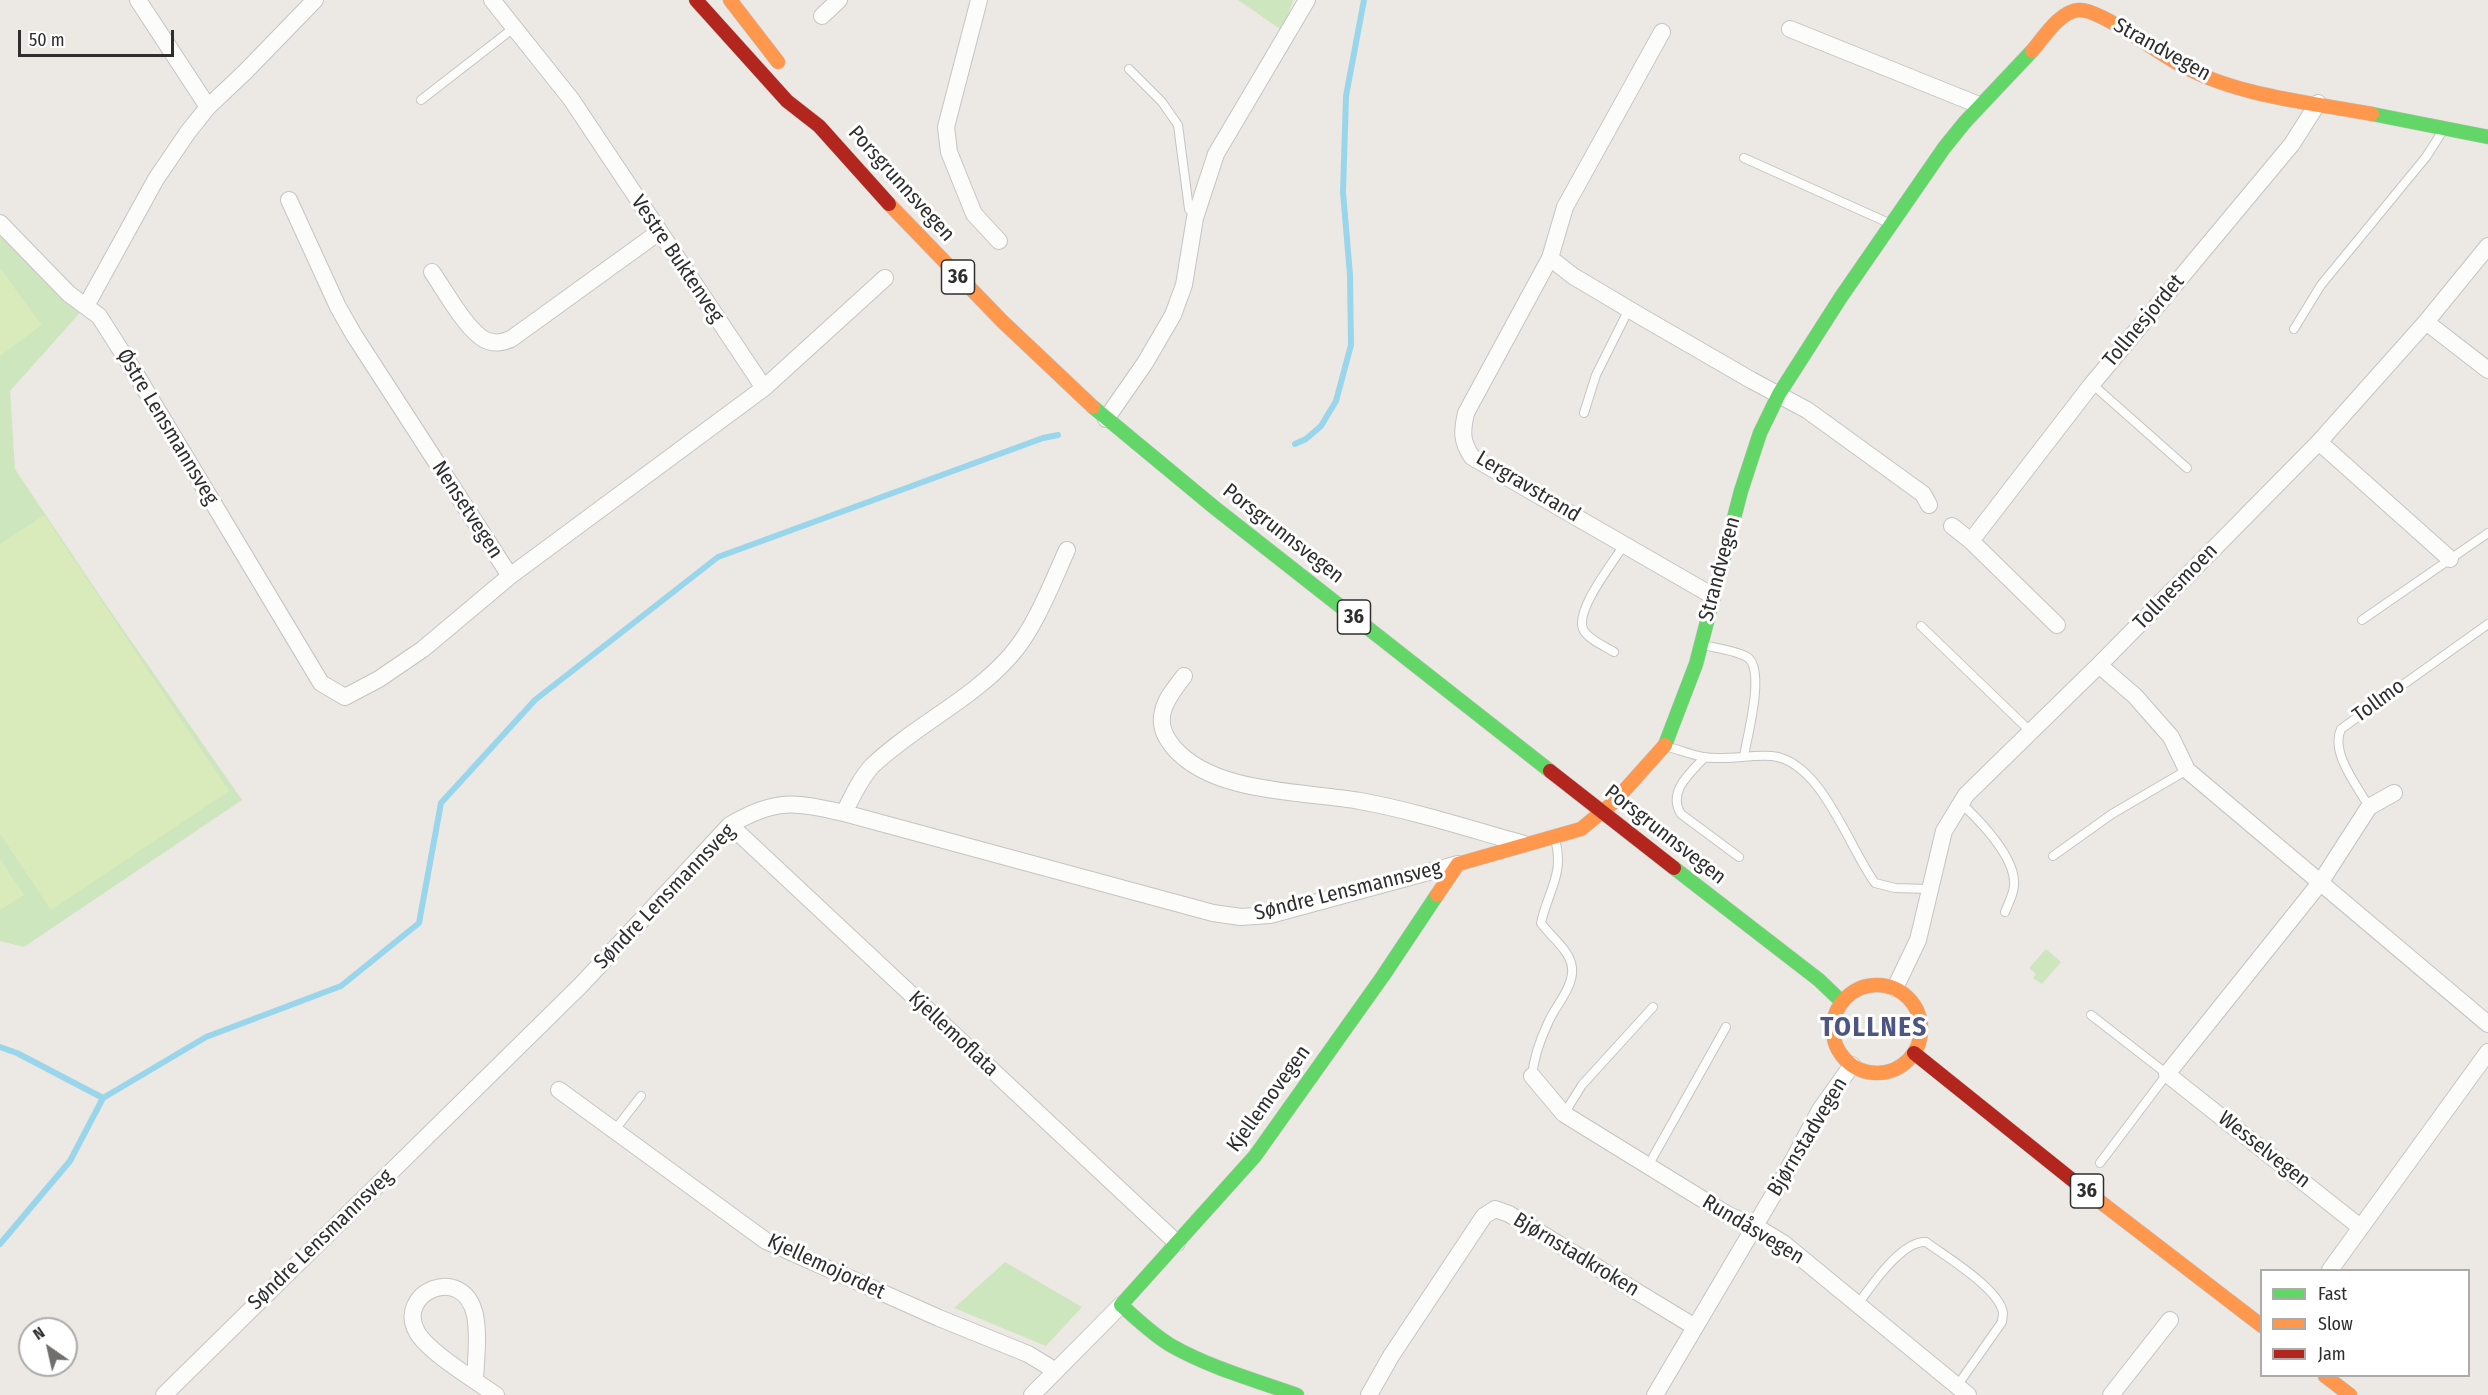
<!DOCTYPE html>
<html>
<head>
<meta charset="utf-8">
<style>
  body { margin:0 }
  #map { position:relative; width:2488px; height:1395px; overflow:hidden; background:#ece8e4; font-family:"Fira Sans Condensed",sans-serif }
  canvas { display:block }
  .legend { position:absolute; left:2260px; top:1269px; width:210px; height:108px; box-sizing:border-box; background:#fff; border:2px solid #ababab; margin:0; padding:8px 10px; list-style:none; font-size:18px; color:#2e2e2e }
  .legend li { display:flex; align-items:center; gap:12px; height:30px }
  .legend b { width:30px; border:2px solid #ababab }
  .north { position:absolute; left:18px; top:1317px; width:60px; height:60px; box-sizing:border-box; background:#fff; border:2px solid #ababab; border-radius:50%; rotate:326deg; font-size:16px; font-weight:700; line-height:24px; text-align:center; color:#2e2e2e }
  .north::after { content:''; display:block; margin:auto; width:21px; height:27px; background:#706f6e; clip-path:polygon(50% 0,100% 100%,50% 72%,0 100%) }
  .scale { position:absolute; left:18px; top:30px; width:156px; height:27px; box-sizing:border-box; border:3px solid #2e2e2e; border-top:0; padding-left:8px; font-size:18px; line-height:21px; white-space:nowrap; color:#2e2e2e; -webkit-text-stroke:4px #fff; paint-order:stroke }
</style>
</head>
<body>
<div id="map">
<canvas width="2488" height="1395"></canvas>
<ul class="legend">
<li><b style="height:8px;background:#63d668"></b>Fast</li>
<li><b style="height:8px;background:#ff974d"></b>Slow</li>
<li><b style="height:8px;background:#b3261e"></b>Jam</li>
</ul>
<div class="north">N</div>
<div class="scale">50 m</div>
</div>
<script>
const ctx = document.querySelector('canvas').getContext('2d');
ctx.lineJoin = 'round';
function fill(path, color) { ctx.fillStyle = color; ctx.fill(path, 'evenodd'); }
function strokePath(path, color, width, dash) { ctx.strokeStyle = color; ctx.lineWidth = width; ctx.lineCap = dash ? 'butt' : 'round'; ctx.setLineDash(dash || []); ctx.stroke(path); }
function label(font, color, halo, rows, align = 'center') {
  ctx.font = font + ' "Fira Sans Condensed",sans-serif'; ctx.lineWidth = 6; ctx.setLineDash([]); ctx.textBaseline = 'middle'; ctx.strokeStyle = halo; ctx.fillStyle = color; for (const [text, x, y, turn = 0] of rows) {
    ctx.save(); ctx.translate(x, y); ctx.rotate((+turn || 0) * Math.PI / 180); ctx.textAlign = isNaN(turn) ? turn : align; if (halo) ctx.strokeText(text, 0, 0); ctx.fillText(text, 0, 0); ctx.restore();
  }
}
const green = new Path2D(`
  M1238,0H1293L1283,31Z
  M0,223L86,306L10,391L15,469L104,602L242,800L24,947L0,941Z
  M2046,949L2061,962L2042,984L2033,978L2036,974L2029,968Z
  M1005,1262L1082,1307L1046,1346L954,1308Z`);
const pitch = new Path2D(`
  M0,268L42,325L0,356Z
  M44,515L229,791L51,910L0,834V544Z
  M0,859L24,895L0,910Z`);
const stream = new Path2D(`
  M1295,444L1306,439L1321,426L1336,401L1351,345L1350,275L1343,192L1346,96L1364,0
  M0,1047L17,1053L103,1098
  M0,1244L70,1161L103,1098L206,1037L341,986L419,923L441,803L535,700L718,557L1043,438L1058,435`);
const lane = new Path2D(`
  M1129,69L1162,102L1178,125L1189,209L1195,218
  M421,100L515,27
  M1744,158L1891,224
  M2294,329L2321,285L2426,157L2442,132
  M2092,384L2187,468
  M1584,413L1596,375L1629,309
  M2362,620L2488,533
  M1921,626L2030,731
  M1702,645C1715,648 1735,650 1747,657C1766,669 1747,737 1744,756
  M1614,652C1605,646 1587,639 1583,629C1575,610 1614,561 1624,545
  M1668,747C1680,750 1692,755 1703,757C1726,761 1750,754 1772,756C1821,761 1848,846 1875,883L1895,888L1929,889
  M1705,757C1690,773 1667,792 1681,814L1739,857
  M1961,803C1980,821 2016,857 2014,885C2014,894 2008,904 2005,912
  M2369,807C2357,785 2330,753 2341,729L2488,624
  M2053,856L2112,814L2187,770
  M2091,1015L2167,1074L2100,1163
  M1532,1076C1534,1056 1540,1040 1548,1023C1555,1006 1574,987 1572,968C1571,951 1550,936 1541,923C1548,891 1565,873 1555,839
  M1564,1114L1582,1085L1653,1007
  M614,1131L641,1096
  M1648,1166L1726,1027
  M1858,1304C1872,1285 1902,1240 1926,1242C1945,1256 2000,1289 2003,1313C2003,1316 2002,1319 2002,1322L1957,1386`);
const street = new Path2D(`
  M138,0L208,107
  M492,0L571,99L764,388
  M979,0L946,127L949,152L974,214L999,241
  M822,16L839,0
  M1790,29L1979,105
  M1662,32L1565,207L1550,258L1466,413C1462,431 1461,441 1472,457L1713,596
  M289,200L338,307L354,335L510,576
  M0,223L69,294L99,316L134,371L321,683L345,697L379,679L423,649L510,576L764,388L885,278
  M1550,258L1573,276L1642,317L1751,380L1807,410L1923,494L1929,505
  M432,272C444,289 469,335 488,341C497,344 503,342 511,339L659,232
  M86,306L156,179L188,132L208,107L245,72L315,0
  M2426,322L2488,370
  M1106,419L1145,363L1173,315L1184,285L1195,218L1216,154L1307,0
  M2319,442L2450,559
  M1952,526L1971,541L2057,625
  M1971,541L2092,384L2292,144L2318,103
  M2099,665L2135,696L2171,737L2187,770L2488,1024
  M1184,676C1176,687 1166,698 1163,711C1159,726 1165,737 1174,748C1214,794 1303,791 1360,801C1415,811 1470,829 1524,844
  M844,813C852,797 860,779 872,766C915,725 972,700 1011,655C1035,628 1052,583 1067,550
  M730,825L1177,1243
  M1895,988L1918,940L1944,831L1966,795L2099,665L2319,442L2426,322L2488,246
  M1532,1076L1564,1114L1728,1215L1755,1226L1783,1243L1968,1395
  M559,1090L766,1241L939,1318L1028,1354L1056,1371
  M2360,1227L2167,1074L2320,883L2369,807L2394,793
  M2330,1270L2488,1052
  M475,1380C476,1358 479,1336 475,1315C463,1262 395,1293 417,1332C428,1352 476,1381 496,1395
  M164,1395L581,985L730,825C776,798 794,802 844,813L1213,913L1241,917L1270,915L1458,864
  M1032,1395L1121,1305
  M1369,1395L1391,1356L1484,1216L1495,1209L1509,1214L1695,1327
  M1655,1395L1785,1175L1820,1110L1852,1065
  M2111,1395L2170,1320`);
const fast = new Path2D(`
  M2372,114L2488,137
  M1093,407L1215,508L1550,771
  M1665,745L1696,664L1741,491L1760,433L1779,394L1841,297L1944,148L1965,122L2032,51
  M1674,868L1819,980L1842,1002
  M1297,1395C1255,1380 1211,1368 1172,1346C1153,1335 1137,1319 1121,1305L1255,1156L1383,976L1437,895`);
const slow = new Path2D(`
  M730,0L778,62
  M2032,51C2044,37 2060,11 2079,10C2100,9 2158,53 2179,64C2236,96 2308,102 2372,114
  M889,204L1002,321L1093,407
  M1437,895L1458,864L1581,829L1614,802L1665,745
  M1833 1029a44 44 0 1 1 88 0a44 44 0 1 1-88 0Z
  M2081,1187L2262,1326
  M2325,1376L2350,1395`);
const jam = new Path2D(`
  M696,0L787,101L819,126L889,204
  M1550,771L1674,868
  M1914,1053L2081,1187`);
const shields = [
  [958,277,33],
  [1354,617,33],
  [2087,1191,33]
];
const shieldNames = [
  ["36",958,277],
  ["36",1354,617],
  ["36",2087,1191]
];
const streetNames = [
  ["Strandvegen",2162,50,29],
  ["Porsgrunnsvegen",901,184,48],
  ["Vestre Buktenveg",677,259,56],
  ["Tollnesjordet",2144,321,-50],
  ["Østre Lensmannsveg",167,427,59],
  ["Lergravstrand",1528,487,31],
  ["Nensetvegen",467,510,57],
  ["Porsgrunnsvegen",1283,534,38],
  ["Strandvegen",1720,569,-75],
  ["Tollnesmoen",2176,587,-46],
  ["Tollmo",2379,701,-36],
  ["Porsgrunnsvegen",1665,835,38],
  ["Søndre Lensmannsveg",1348,891,-14],
  ["Søndre Lensmannsveg",665,897,-46],
  ["Kjellemoflata",953,1034,43],
  ["Kjellemovegen",1269,1099,-54],
  ["Bjørnstadvegen",1808,1137,-59],
  ["Wesselvegen",2264,1150,38],
  ["Rundåsvegen",1753,1230,31],
  ["Søndre Lensmannsveg",321,1240,-44],
  ["Bjørnstadkroken",1576,1255,31],
  ["Kjellemojordet",826,1267,25]
];
const districtNames = [
  ["TOLLNES",1874,1028]
];
fill(green, '#cee6be');
fill(pitch, '#d9eabb');
strokePath(stream, '#99d6ec', 6);
strokePath(lane, '#c5c4c5', 10);
strokePath(street, '#c5c4c5', 18);
strokePath(fast, '#c5c4c5', 15);
strokePath(slow, '#c5c4c5', 15);
strokePath(jam, '#c5c4c5', 15);
strokePath(lane, '#fcfcfb', 8);
strokePath(street, '#fcfcfb', 16);
strokePath(fast, '#63d668', 14);
strokePath(slow, '#ff974d', 14);
strokePath(jam, '#b3261e', 14);
for (const [x, y, w] of shields) { const box = new Path2D(); box.roundRect(x - w / 2, y - 17, w, 34, 4.5); ctx.fillStyle = '#fff'; ctx.fill(box); strokePath(box, '#2e2e2e', 1.5); }
label('bold 20px', '#2e2e2e', null, shieldNames);
label('21px', '#2e2e2e', '#fff', streetNames);
ctx.letterSpacing = '1.5px';
label('bold 27px', '#4d5680', '#fff', districtNames);
ctx.letterSpacing = '0px';
</script>
</body>
</html>
